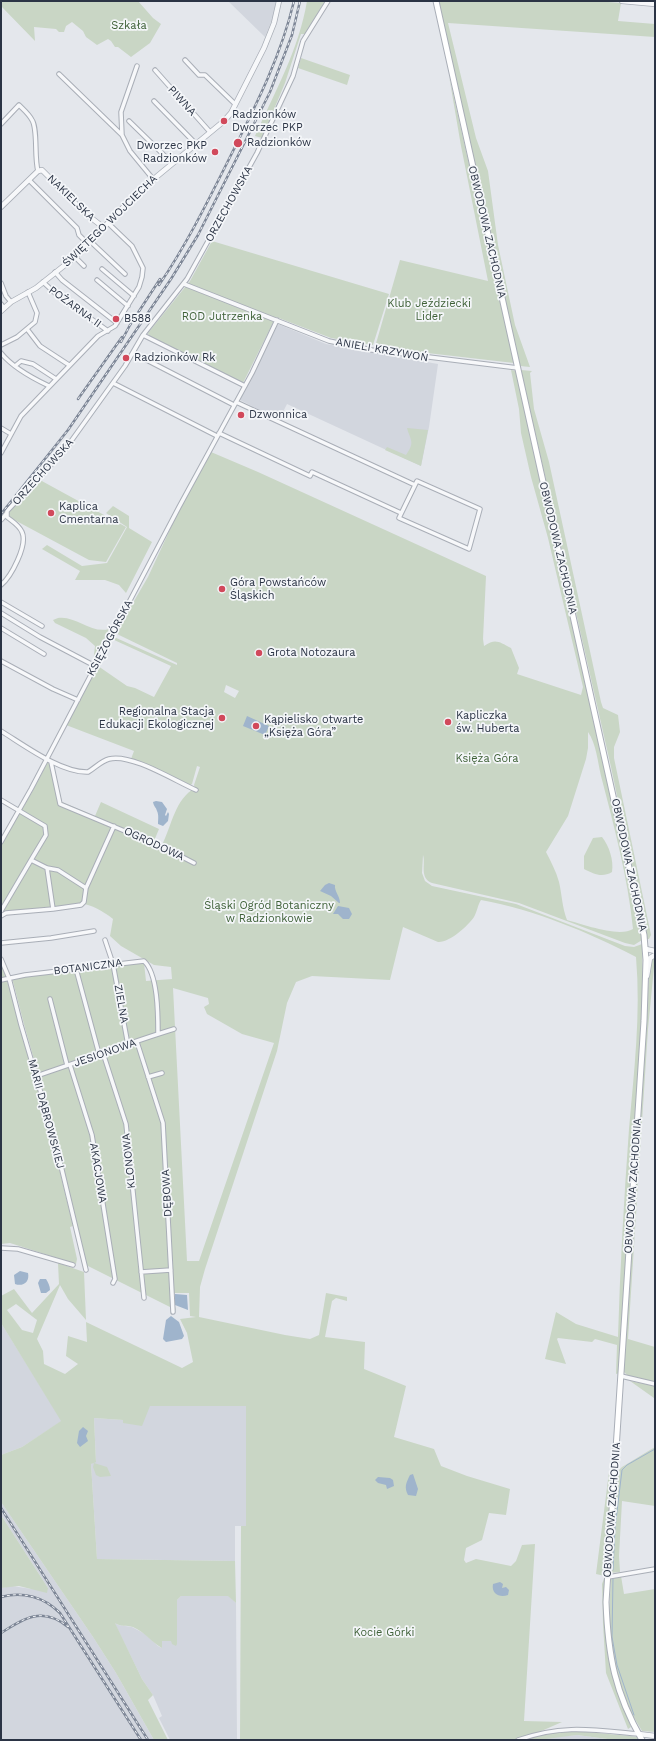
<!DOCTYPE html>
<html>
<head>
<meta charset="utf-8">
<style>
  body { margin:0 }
  #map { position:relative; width:656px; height:1741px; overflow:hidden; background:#e4e7ec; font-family:"Work Sans",sans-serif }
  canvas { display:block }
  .frame { position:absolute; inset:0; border:2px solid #2b3445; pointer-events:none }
</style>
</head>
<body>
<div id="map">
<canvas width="656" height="1741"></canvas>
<div class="frame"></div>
</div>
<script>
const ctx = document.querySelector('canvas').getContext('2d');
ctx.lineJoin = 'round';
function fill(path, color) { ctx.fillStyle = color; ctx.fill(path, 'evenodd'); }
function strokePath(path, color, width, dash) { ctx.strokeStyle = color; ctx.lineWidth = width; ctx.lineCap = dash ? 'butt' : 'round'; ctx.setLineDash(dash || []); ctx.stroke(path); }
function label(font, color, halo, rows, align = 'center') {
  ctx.font = font + ' "Work Sans",sans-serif'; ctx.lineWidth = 3.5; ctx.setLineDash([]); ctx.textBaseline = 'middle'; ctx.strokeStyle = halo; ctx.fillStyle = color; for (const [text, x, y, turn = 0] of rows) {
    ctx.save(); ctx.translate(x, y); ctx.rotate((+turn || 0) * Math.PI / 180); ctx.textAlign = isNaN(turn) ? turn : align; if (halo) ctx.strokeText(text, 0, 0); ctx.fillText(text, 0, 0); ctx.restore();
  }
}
const built = new Path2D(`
  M228,1H276L274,15L265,37Z
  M278,324L326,344L438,364L429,427L421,466L287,404L279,420L240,400Z
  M1,1323L62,1421L22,1447L1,1455Z
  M150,1406H246V1526H235V1561L97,1559L91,1464L96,1461L94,1418L123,1420Z
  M1,1502L93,1637L116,1673L154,1740H1V1588L12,1586L32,1589L48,1588L1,1515Z
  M181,1596H229L236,1603L237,1740H170L159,1718L162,1716L153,1695L142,1679L114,1622L118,1625L132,1627L145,1634L158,1646L162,1648V1641L177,1600Z
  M577,1735L615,1740H538L543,1738Z`);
const green = new Path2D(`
  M1,1H138L153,18L161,24L150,43L131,57L118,47H115L111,41L108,39L97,45L86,37L83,31L72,22L66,26L64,32H59L56,29L34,27L35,41L1,6Z
  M307,1H325L305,34H301L285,83L262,138L255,136C275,92 299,49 307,1Z
  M439,1H595L621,3L618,21L655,24V37L448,23L476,138L488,171L498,245L515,325L530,367L520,366L443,25Z
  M301,58L350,75L347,85L298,68Z
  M449,76L514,363L375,347L400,260L488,281L461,146Z
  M212,241L389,294L373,345L331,338L276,317L243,383L149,337L148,333L190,281Z
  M511,370L516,371L642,940L634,945L625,943L519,903L432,883C419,878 426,864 423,855L422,873L425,881L432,886L516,904L625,946L634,947L642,944L643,995L619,1373L616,1374L617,1345L595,1339L592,1342L558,1338L557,1339L566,1364L545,1359L556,1312L576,1324L618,1337C620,1267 624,1198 629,1129C634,1072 641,1014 636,957C588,932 535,910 481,900C478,904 477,912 474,917C468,926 449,943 438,942L403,927L390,980L312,976L296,982L287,1003L277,1051L205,1269L200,1287L199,1317L285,1335L310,1339L319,1335L326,1293L347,1297V1301L336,1298L332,1301L325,1337L365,1342L364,1369L406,1386L394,1437L434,1449L441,1466L467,1476L510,1489L506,1515L489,1513L482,1540L466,1548L464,1560L466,1563L476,1559L511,1566L516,1561L522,1545L535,1544L524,1721L562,1722L521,1740H240L241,1526H246V1406H150L142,1426L123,1423V1420L94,1418L96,1462L94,1463L107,1467L111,1476L100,1477L96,1475L93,1467L94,1463L91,1464L97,1559L235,1561L236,1603L228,1596H181L177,1600V1644L176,1646L172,1644L171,1641H162V1648C152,1643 145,1632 133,1627C127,1625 120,1627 115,1623L142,1679L153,1695L148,1700L168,1740H154L116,1673L93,1637L1,1502V1455L22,1447L61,1421L1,1323V1296L14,1289L32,1313L59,1284L58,1263L84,1272L86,1320L68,1299L60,1285L37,1339L43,1351L44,1364L65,1374L78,1364L66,1356L68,1336L87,1342L86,1322L182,1368L193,1362L187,1333L180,1319L196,1317L190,1316L189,1293H174L175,1307L176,1310L86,1265L58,1143L25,1028L12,978L142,962L144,963L146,981L172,979L171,967L154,965L121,946L110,936L113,919C103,911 92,905 80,903L1,914V844L31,794L48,762L53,764L62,802L95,816L101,802L159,829L154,841L162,845C172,825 175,799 195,788L194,785L200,767L197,766L192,784L189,786L131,759L134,751L66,725L98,666L127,686L135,688L154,697L171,666L112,639L114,637L177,665V663L119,635L116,632L148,577L180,508L211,452L258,472L486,576L483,639L484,646C496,638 499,642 511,648L519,668L517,674L581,695L583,687L548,538L531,477L521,433L519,409ZM226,685L239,691L235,698L224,692ZM588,732C596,743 598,763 601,776C614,826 628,878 633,929C619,938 583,924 567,920C562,907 562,895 559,882C556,871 551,862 546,852L568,816L586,759L588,748ZM173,988L208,998L209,1004L204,1007L207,1014L242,1034L274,1043L199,1261H187ZM16,1304L37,1320L33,1333L22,1330L7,1310Z
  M521,370L532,371L530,373L534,409L549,462L601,702L603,708L618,715L620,732L614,747V758L651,935L649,939H647L611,767Z
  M407,428L428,430L421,466L385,450L387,447L406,455C415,442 411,442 407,428Z
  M40,480L126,527L106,562L89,560L9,517L8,513Z
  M113,506L129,516V528L152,542L126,593L119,585L105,580H75L80,571L42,549L47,545L82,566L107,563L127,527L106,513Z
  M58,618C75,615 91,634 109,629L93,663L95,646L86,638L55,623L53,620Z
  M602,837C609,846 614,860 612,872C602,878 594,874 584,869V856L593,838Z
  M655,957L648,1029L628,1339L655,1347V1382L627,1375L623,1371L648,988L651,960Z
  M1,964L6,977L51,1135L73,1226L70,1227L77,1259L76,1264L10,1243L1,1244Z
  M630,1381L655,1386V1398H654Z
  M655,1447V1506L622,1501L619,1556L620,1572L610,1573L618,1471L622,1467Z
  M613,1463L605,1575L604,1614L608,1657L615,1685L631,1727L628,1729L606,1673L603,1624L602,1584L605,1576L596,1574L609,1472Z
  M1,1515L48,1588L47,1593L19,1586L1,1588Z
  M621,1576L624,1594L655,1589V1732L642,1731C625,1705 614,1670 610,1639C608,1619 610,1598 611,1578Z
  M566,1730L630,1736L637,1737L639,1740H615L577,1735L538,1740H523L538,1735Z`);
const water = new Path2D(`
  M247,716L269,726L265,735L243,726Z
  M156,801L162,802L167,809L165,815L166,816L168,812L169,814L168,821L163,826L158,824C158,820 159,815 157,811C156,807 154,807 153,802Z
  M329,883L335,885C334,891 340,896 340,903H339L331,896L320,891L325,885Z
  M338,906L349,908L352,914L349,919H343L338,914H333Z
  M20,1271L28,1273C30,1282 23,1287 15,1284L14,1275Z
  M40,1279H46C48,1282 50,1286 50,1290L46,1293H41L38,1283Z
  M175,1294L187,1295L188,1310L175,1305Z
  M171,1316L179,1322L184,1336L182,1339L166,1342L163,1339L166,1320Z
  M83,1427L88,1431L86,1436L88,1441L80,1447L77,1443L79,1431Z
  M413,1474L418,1489L416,1496L408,1495C404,1487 406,1483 410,1475Z
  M378,1477L390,1478L393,1480L394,1486L387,1489L386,1485L378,1483L375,1480Z
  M500,1582L503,1584L502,1588L506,1587L509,1590L508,1595C500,1598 491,1594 493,1584Z`);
const stream = new Path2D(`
  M613,1570L615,1528L622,1470L627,1465L655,1449
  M613,1579L612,1637L617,1665L634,1715`);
const minor = new Path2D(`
  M185,60L199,75H205L235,104
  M137,66L121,112L122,135L130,151L153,179
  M155,70L210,132
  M59,74L122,135
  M154,101L196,144
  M129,121L172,163
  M1,124L19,105C24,110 29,114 32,120C38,129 34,157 38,171
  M29,180L77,228L79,235L88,244
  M90,241L125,274
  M75,257L84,266
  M102,269L134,296
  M55,272L62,280L117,323
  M97,280L128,306
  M43,282L55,293L108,331
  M1,283L6,296L11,302
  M184,284L329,341L372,350L518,368
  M1,304L4,308
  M27,329L40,346L69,365
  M143,335L245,386
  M1,345L17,337L35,322L37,313L28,292
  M1,353C13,368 32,378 49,386
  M133,353L234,405
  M15,366L21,361L33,364L56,379
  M113,383L217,436
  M236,402L415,485
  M1,428L11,434
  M219,433L310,476L312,472L401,513
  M1,453L21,416L98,336L115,326L139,287L142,277L143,268L132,246L108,223
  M417,481L480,509L469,549L399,518Z
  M1,520L7,513
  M1,585C11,577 28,545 22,532C19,525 13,522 7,517V511L64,451L125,366L143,335L187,279L257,153L293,76L303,41L328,1
  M1,602L42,626
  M1,613L40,637L95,666
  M1,628L44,654
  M1,661L53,689L78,700
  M1,731C24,745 61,773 88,772C95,768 101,761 109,759C131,753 175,781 196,790
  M51,762L60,804L163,847L194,863
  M1,800L45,826L46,835L31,860L47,868L58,870L86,888
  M1,842L31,789L179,507L252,373L277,320
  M47,868L53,909L81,905L84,902L86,888L114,826
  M1,911L31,860
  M1,916L6,913L53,909
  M105,940L113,964L128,1045
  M1,943L51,938L94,931
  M1,959L9,978L21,1025L55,1141L86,1270
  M76,969L99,1054
  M1,980L25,975L144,961C158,974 158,1014 158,1034
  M50,999L67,1065
  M137,1042L163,1123L173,1312
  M103,1053L126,1124L144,1298
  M70,1065L92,1135L115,1279L113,1283
  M36,1076C82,1061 128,1043 174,1029
  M148,1077L162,1073
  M1,1248L18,1249L73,1265
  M141,1272L171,1270
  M621,1376L655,1384
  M608,1577L655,1569
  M518,1740C563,1724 594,1730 639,1734`);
const tertiary = new Path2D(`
  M622,1L655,4
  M1,207L38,171L42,170L85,213L103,227
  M1,311L11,302L36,288L75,257L138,192L224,121L231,113L264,48L274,23L279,1
  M646,949L655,951
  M647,976L650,958L655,955
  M639,1734L655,1736`);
const secondary = new Path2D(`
  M436,1L644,935L646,960L644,1021L606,1602C608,1656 615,1693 642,1740`);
const rail = new Path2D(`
  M159,285C187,244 209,199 231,155C256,105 281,56 294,1
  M121,342L130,325L160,279
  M78,399L122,337
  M1,514L68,430L171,279L198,235L270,92L292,35L300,1
  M1,1508L148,1740
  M1,1597C23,1591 44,1597 60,1613L141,1740
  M1,1633C24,1618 43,1606 68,1627`);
const markers = [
  [224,121,4,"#d1495b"],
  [238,143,5,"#d1495b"],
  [215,152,4,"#d1495b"],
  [116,319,4,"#d1495b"],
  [126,358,4,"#d1495b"],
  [241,415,4,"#d1495b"],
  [51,513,4,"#d1495b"],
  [222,589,4,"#d1495b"],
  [259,653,4,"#d1495b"],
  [222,718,4,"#d1495b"],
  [448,722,4,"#d1495b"],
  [256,726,4,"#d1495b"]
];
const parkNames = [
  ["Szkała",129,26],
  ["Klub Jeździecki",429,304],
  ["Lider",429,317],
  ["ROD Jutrzenka",222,317],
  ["Księża Góra",487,759],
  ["Śląski Ogród Botaniczny",269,906],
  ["w Radzionkowie",269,919],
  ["Kocie Górki",384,1633]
];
const streetNames = [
  ["PIWNA",182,101,48],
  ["NAKIELSKA",71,198,44],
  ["ORZECHOWSKA",229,204,-61],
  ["ŚWIĘTEGO WOJCIECHA",110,221,-44],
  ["OBWODOWA ZACHODNIA",487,232,77],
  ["POŻARNA II",75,307,36],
  ["ANIELI KRZYWOŃ",382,350,10],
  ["ORZECHOWSKA",43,472,-48],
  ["OBWODOWA ZACHODNIA",558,548,77],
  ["KSIĘŻOGÓRSKA",110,638,-62],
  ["OGRODOWA",154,844,25],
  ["OBWODOWA ZACHODNIA",629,865,78],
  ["BOTANICZNA",88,967,-7],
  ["ZIELNA",121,1004,80],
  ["JESIONOWA",105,1053,-19],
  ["MARII DĄBROWSKIEJ",46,1114,75],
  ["KLONOWA",129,1161,-96],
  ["AKACJOWA",98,1173,81],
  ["OBWODOWA ZACHODNIA",633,1186,-86],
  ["DĘBOWA",167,1193,-93],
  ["OBWODOWA ZACHODNIA",612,1510,-86]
];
const poiNames = [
  ["Radzionków",232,115],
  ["Dworzec PKP",232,128],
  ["Radzionków",247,143],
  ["Dworzec PKP",207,146,"right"],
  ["Radzionków",207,159,"right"],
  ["B588",124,319],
  ["Radzionków Rk",134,358],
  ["Dzwonnica",249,415],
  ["Kaplica",59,507],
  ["Cmentarna",59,520],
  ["Góra Powstańców",230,583],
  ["Śląskich",230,596],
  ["Grota Notozaura",267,653],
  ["Regionalna Stacja",214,712,"right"],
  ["Edukacji Ekologicznej",214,725,"right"],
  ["Kapliczka",456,716],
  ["św. Huberta",456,729],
  ["Kąpielisko otwarte",264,720],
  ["„Księża Góra”",264,733]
];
fill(built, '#d2d6de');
fill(green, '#c9d6c5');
fill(water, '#9fb4cc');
strokePath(stream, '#9fb4cc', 1);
strokePath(minor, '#a9aeb7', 5.5);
strokePath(tertiary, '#a9aeb7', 6);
strokePath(secondary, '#a9aeb7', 7);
strokePath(minor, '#f7f8fa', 3.5);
strokePath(tertiary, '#f7f8fa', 4.5);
strokePath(secondary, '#fff', 5);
strokePath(rail, '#7d8696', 2.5);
strokePath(rail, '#f4f6f9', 1, [3]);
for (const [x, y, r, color] of markers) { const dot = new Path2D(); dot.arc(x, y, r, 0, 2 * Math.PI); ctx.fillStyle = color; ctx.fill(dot); strokePath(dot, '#f4f6f9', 1.5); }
label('11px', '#3f6138', '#f4f6f9', parkNames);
label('11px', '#2b3445', '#f4f6f9', streetNames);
label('11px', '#2b3445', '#f4f6f9', poiNames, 'left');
</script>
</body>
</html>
